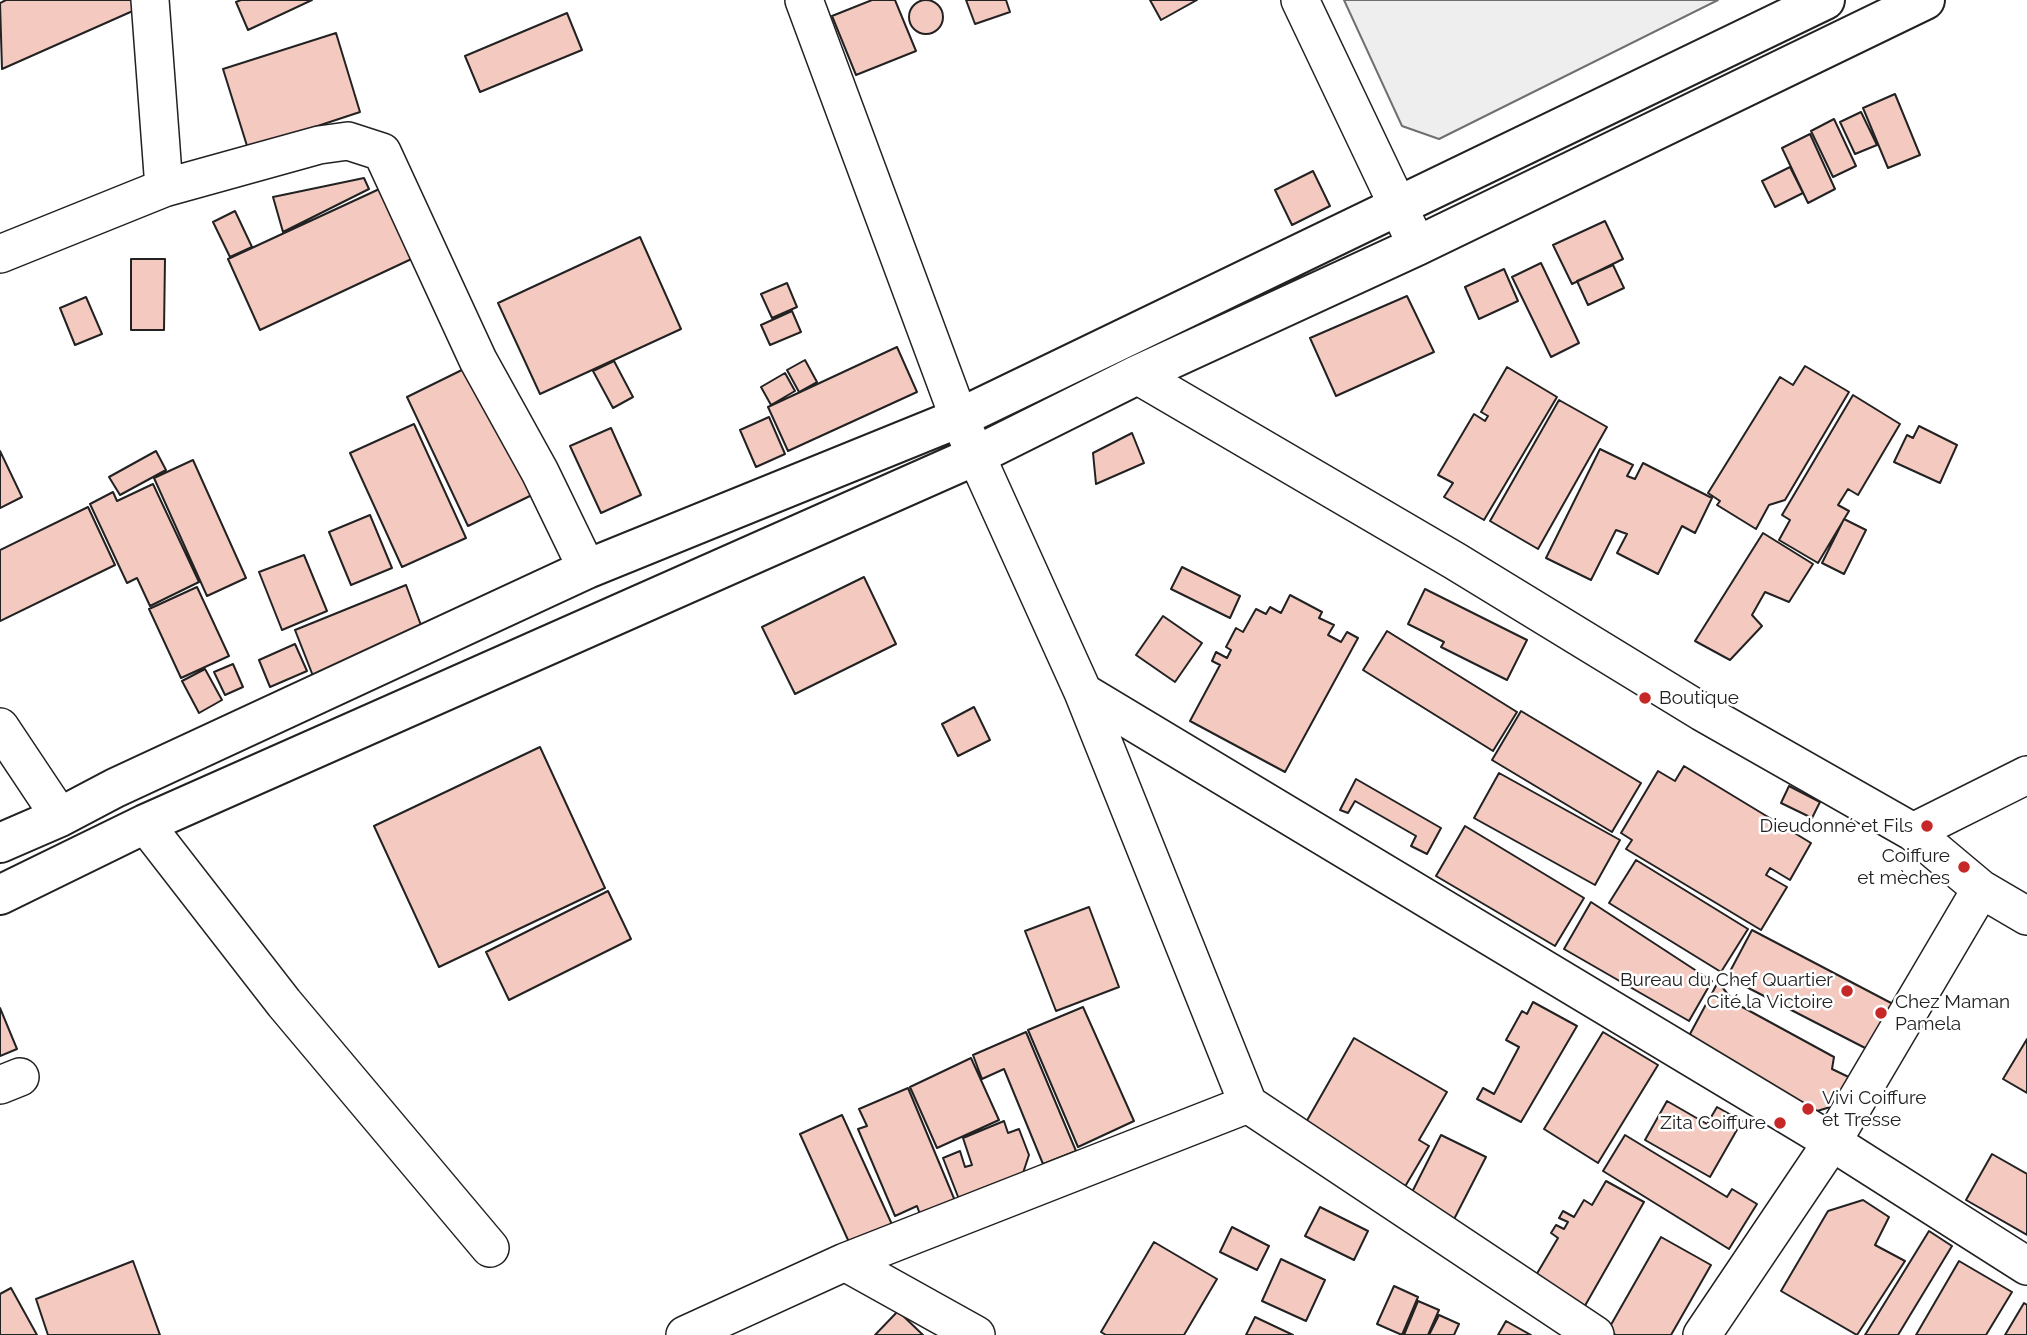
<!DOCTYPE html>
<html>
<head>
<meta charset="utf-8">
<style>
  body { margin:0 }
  canvas { display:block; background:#fff }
</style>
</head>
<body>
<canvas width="2027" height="1335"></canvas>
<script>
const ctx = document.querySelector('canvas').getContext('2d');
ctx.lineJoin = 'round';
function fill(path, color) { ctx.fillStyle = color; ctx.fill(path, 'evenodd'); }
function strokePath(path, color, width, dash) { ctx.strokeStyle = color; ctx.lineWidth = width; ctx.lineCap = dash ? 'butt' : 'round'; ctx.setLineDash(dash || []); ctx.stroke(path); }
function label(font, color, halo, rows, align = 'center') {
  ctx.font = font + ' Raleway,sans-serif'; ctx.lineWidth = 5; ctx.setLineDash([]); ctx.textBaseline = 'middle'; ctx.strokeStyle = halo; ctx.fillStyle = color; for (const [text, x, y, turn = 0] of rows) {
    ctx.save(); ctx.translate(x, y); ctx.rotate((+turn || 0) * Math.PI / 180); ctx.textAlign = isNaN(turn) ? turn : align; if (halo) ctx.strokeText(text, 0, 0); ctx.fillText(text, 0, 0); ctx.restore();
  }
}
const green = new Path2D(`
  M1344,0H1718L1439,139L1402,126Z`);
const building = new Path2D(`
  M6,0H135V10L2,69L0,3Z
  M241,0H312L248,30L236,2Z
  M872,0H895L916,51L856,75L832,16Z
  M966,0H1006L1010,12L975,24Z
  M1150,0H1197L1161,20Z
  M909 17a17 17 0 1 1 34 0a17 17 0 1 1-34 0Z
  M567,13L582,50L480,92L465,56Z
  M336,33L360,112L248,149L223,69Z
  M1895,94L1920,155L1888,168L1863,108Z
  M1861,112L1877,145L1855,154L1840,122Z
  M1834,119L1856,166L1833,177L1811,131Z
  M1810,134L1835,189L1808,203L1782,148Z
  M1790,167L1803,193L1775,207L1762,181Z
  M1313,171L1330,206L1292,225L1275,190Z
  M364,178L369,189L283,232L273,197Z
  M388,185L420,255L260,330L228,259Z
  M235,211L252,247L230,257L213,222Z
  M1605,221L1623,259L1572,284L1553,245Z
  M640,237L681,329L540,394L498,303Z
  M131,259H165L164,330H131Z
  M1541,263L1579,343L1551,357L1512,277Z
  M1613,265L1624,288L1588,305L1577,281Z
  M1504,269L1518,301L1479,319L1465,287Z
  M787,283L797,307L772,318L761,294Z
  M1407,296L1434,352L1336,396L1310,338Z
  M86,297L102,334L75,345L60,308Z
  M792,311L801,332L770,345L761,325Z
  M897,347L917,392L788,451L768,407Z
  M805,360L817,382L799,392L787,370Z
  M614,361L633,397L613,408L593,371Z
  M470,366L532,495L468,526L407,397Z
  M1805,366L1849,392L1785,500L1769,505L1756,529L1717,505L1720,501L1708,493L1780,377L1793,385Z
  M1507,367L1557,397L1484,520L1444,497L1453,483L1438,475L1474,414L1485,421L1488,416L1481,412Z
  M785,373L795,391L771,405L761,387Z
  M1853,395L1900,424L1858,495L1848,489L1838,505L1849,511L1818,563L1779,540L1790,520L1782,515Z
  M1559,400L1607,427L1538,549L1490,521Z
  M769,417L785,454L756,467L740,430Z
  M414,424L466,538L402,567L350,453Z
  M1919,426L1957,445L1940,483L1894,462L1907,435L1913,438Z
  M611,428L641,495L601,513L570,446Z
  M1132,433L1144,463L1096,484L1093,453Z
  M1600,449L1633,465L1627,476L1635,479L1643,463L1712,498L1695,533L1682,526L1658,574L1617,553L1627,534L1616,530L1591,580L1546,558Z
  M0,451L22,497L0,508Z
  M156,451L166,470L120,495L109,477Z
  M193,460L246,578L207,596L154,478Z
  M153,484L199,582L150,606L137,578L127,583L90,504L113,492L117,501Z
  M88,507L115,565L0,621V550Z
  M370,515L392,568L351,585L329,532Z
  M1844,519L1866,530L1844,574L1822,563Z
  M1763,533L1813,564L1789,602L1765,592L1752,615L1762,626L1730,660L1695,641Z
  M304,555L327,611L282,630L259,572Z
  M1182,567L1240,596L1230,618L1171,589Z
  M864,577L896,644L795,694L762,627Z
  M406,585L425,636L315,681L295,630Z
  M197,587L229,656L181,678L149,609Z
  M1425,589L1527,640L1507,680L1441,647L1444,642L1408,624Z
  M1290,595L1322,612L1319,618L1334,625L1328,635L1341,642L1347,632L1358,638L1285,772L1190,721L1220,665L1212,661L1216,652L1227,658L1231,650L1226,647L1236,628L1243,632L1256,609L1266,614L1270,607L1281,613Z
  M1163,616L1202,643L1175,682L1136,655Z
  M1387,631L1517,712L1493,751L1363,670Z
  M295,644L307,671L270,687L259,660Z
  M233,664L243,687L225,695L214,672Z
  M205,669L222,700L199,713L182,681Z
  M974,707L990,740L958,756L942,724Z
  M1521,711L1641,783L1612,832L1492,760Z
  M540,747L605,888L439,967L374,826Z
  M1684,766L1811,843L1790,880L1770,868L1766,875L1787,887L1761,930L1626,849L1632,840L1621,833L1658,771L1675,781Z
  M1499,773L1620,840L1595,885L1474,818Z
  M1356,779L1441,828L1427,854L1411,846L1416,836L1355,801L1348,813L1340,810Z
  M1789,786L1820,802L1812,818L1781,803Z
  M1465,826L1584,898L1555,946L1436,876Z
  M1636,860L1748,929L1721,972L1609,903Z
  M608,891L631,939L509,1000L486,952Z
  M1591,902L1712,981L1689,1021L1564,949Z
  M1089,907L1119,987L1056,1011L1025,931Z
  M1752,930L1893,1004L1869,1050L1727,977Z
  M1718,982L1735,1003L1834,1057L1832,1069L1859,1082L1850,1101L1814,1112L1705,1054L1690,1034Z
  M1533,1002L1577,1026L1521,1122L1477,1099L1483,1088L1494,1094L1519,1047L1506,1040L1522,1011L1527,1014Z
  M1083,1007L1134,1121L1078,1147L1028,1030Z
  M0,1008L17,1049L0,1056Z
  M1026,1032L1076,1151L1043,1164L1004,1069L982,1079L973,1055Z
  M1603,1032L1658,1065L1598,1163L1544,1129Z
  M1354,1038L1447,1092L1419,1140L1429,1146L1403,1190L1301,1131Z
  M2027,1039V1093L2003,1079Z
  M971,1058L999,1120L937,1148L910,1087Z
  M908,1088L958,1208L923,1223L917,1206L895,1216L858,1129L867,1126L859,1109Z
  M1667,1101L1707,1124L1717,1107L1742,1121L1710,1177L1645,1140Z
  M842,1115L895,1231L853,1251L800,1134Z
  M1004,1121L1008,1133L1019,1129L1029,1155L1023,1173L978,1190L980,1202L962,1207L943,1158L960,1151L965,1167L972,1165L963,1138Z
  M1441,1135L1486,1157L1450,1227L1406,1204Z
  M1625,1135L1727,1197L1732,1189L1757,1204L1729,1249L1603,1171Z
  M1992,1154L2027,1174V1235L1966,1200Z
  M1606,1181L1644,1202L1582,1311L1532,1282L1558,1238L1551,1233L1556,1225L1564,1229L1568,1222L1559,1218L1563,1211L1574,1217L1584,1200L1592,1205Z
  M1863,1200L1889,1217L1875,1245L1905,1261L1857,1335L1781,1291L1828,1211Z
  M1320,1207L1368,1231L1354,1260L1305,1236Z
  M1232,1227L1269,1246L1257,1270L1220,1252Z
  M1929,1231L1952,1246L1898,1335H1865Z
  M1661,1237L1711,1265L1671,1335H1616L1608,1330Z
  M1154,1242L1217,1279L1184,1335H1106L1101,1332Z
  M1281,1259L1325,1280L1306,1321L1262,1301Z
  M133,1261L160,1335H48L36,1299Z
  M1959,1261L2012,1292L1986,1335H1916Z
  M1394,1286L1418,1297L1402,1335L1377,1324Z
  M11,1288L37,1335H0V1294Z
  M1418,1301L1439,1310L1428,1335H1404Z
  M2024,1303L2027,1305V1335H2005Z
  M898,1311L923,1335H875Z
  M1439,1315L1459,1324L1454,1335H1429Z
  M1255,1317L1293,1335H1246Z
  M1506,1321L1531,1335H1498Z`);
const street = new Path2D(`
  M150,0L164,188
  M804,0L959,418L1083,692L1248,1104L1595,1335
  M1300,0L1417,246
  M0,254L164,188L319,145L348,141L382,152L478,360L540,472L587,569
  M1137,375L1455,561L1702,712L1913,832L1981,889L2027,916
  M1083,692L1832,1142L2027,1266
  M0,727L60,817
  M145,824L284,1003L490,1248
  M1913,832L2027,775
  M0,1085L20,1077
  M845,1262L976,1335
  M685,1335L845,1262L1248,1104
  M1702,1335L1832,1142L1981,889`);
const secondary = new Path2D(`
  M0,843L60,817L115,788L587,569L959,418L1825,0
  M0,895L145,824L975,456L1137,375L1417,246L1925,0`);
const markers = [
  [1645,698,7,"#c62828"],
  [1927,826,7,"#c62828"],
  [1964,867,7,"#c62828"],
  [1847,991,7,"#c62828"],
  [1881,1013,7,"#c62828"],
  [1808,1109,7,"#c62828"],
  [1780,1123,7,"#c62828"]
];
const poiNames = [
  ["Boutique",1659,698,"left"],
  ["Dieudonné et Fils",1913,826],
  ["Coiffure",1950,856],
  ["et mèches",1950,878],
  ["Bureau du Chef Quartier",1833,980],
  ["Cité la Victoire",1833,1002],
  ["Chez Maman",1895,1002,"left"],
  ["Pamela",1895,1024,"left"],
  ["Vivi Coiffure",1822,1098,"left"],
  ["et Tresse",1822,1120,"left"],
  ["Zita Coiffure",1766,1123]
];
fill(green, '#eee');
strokePath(green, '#6f6f6f', 2);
fill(building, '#f3c9c0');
strokePath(building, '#222', 2);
strokePath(street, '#222', 40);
strokePath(secondary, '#222', 42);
strokePath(street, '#fff', 37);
strokePath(secondary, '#fff', 38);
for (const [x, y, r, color] of markers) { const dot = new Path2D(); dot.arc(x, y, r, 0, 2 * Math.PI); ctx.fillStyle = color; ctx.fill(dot); strokePath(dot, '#fff', 2.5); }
label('19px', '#222', '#fff', poiNames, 'right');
</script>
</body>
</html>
